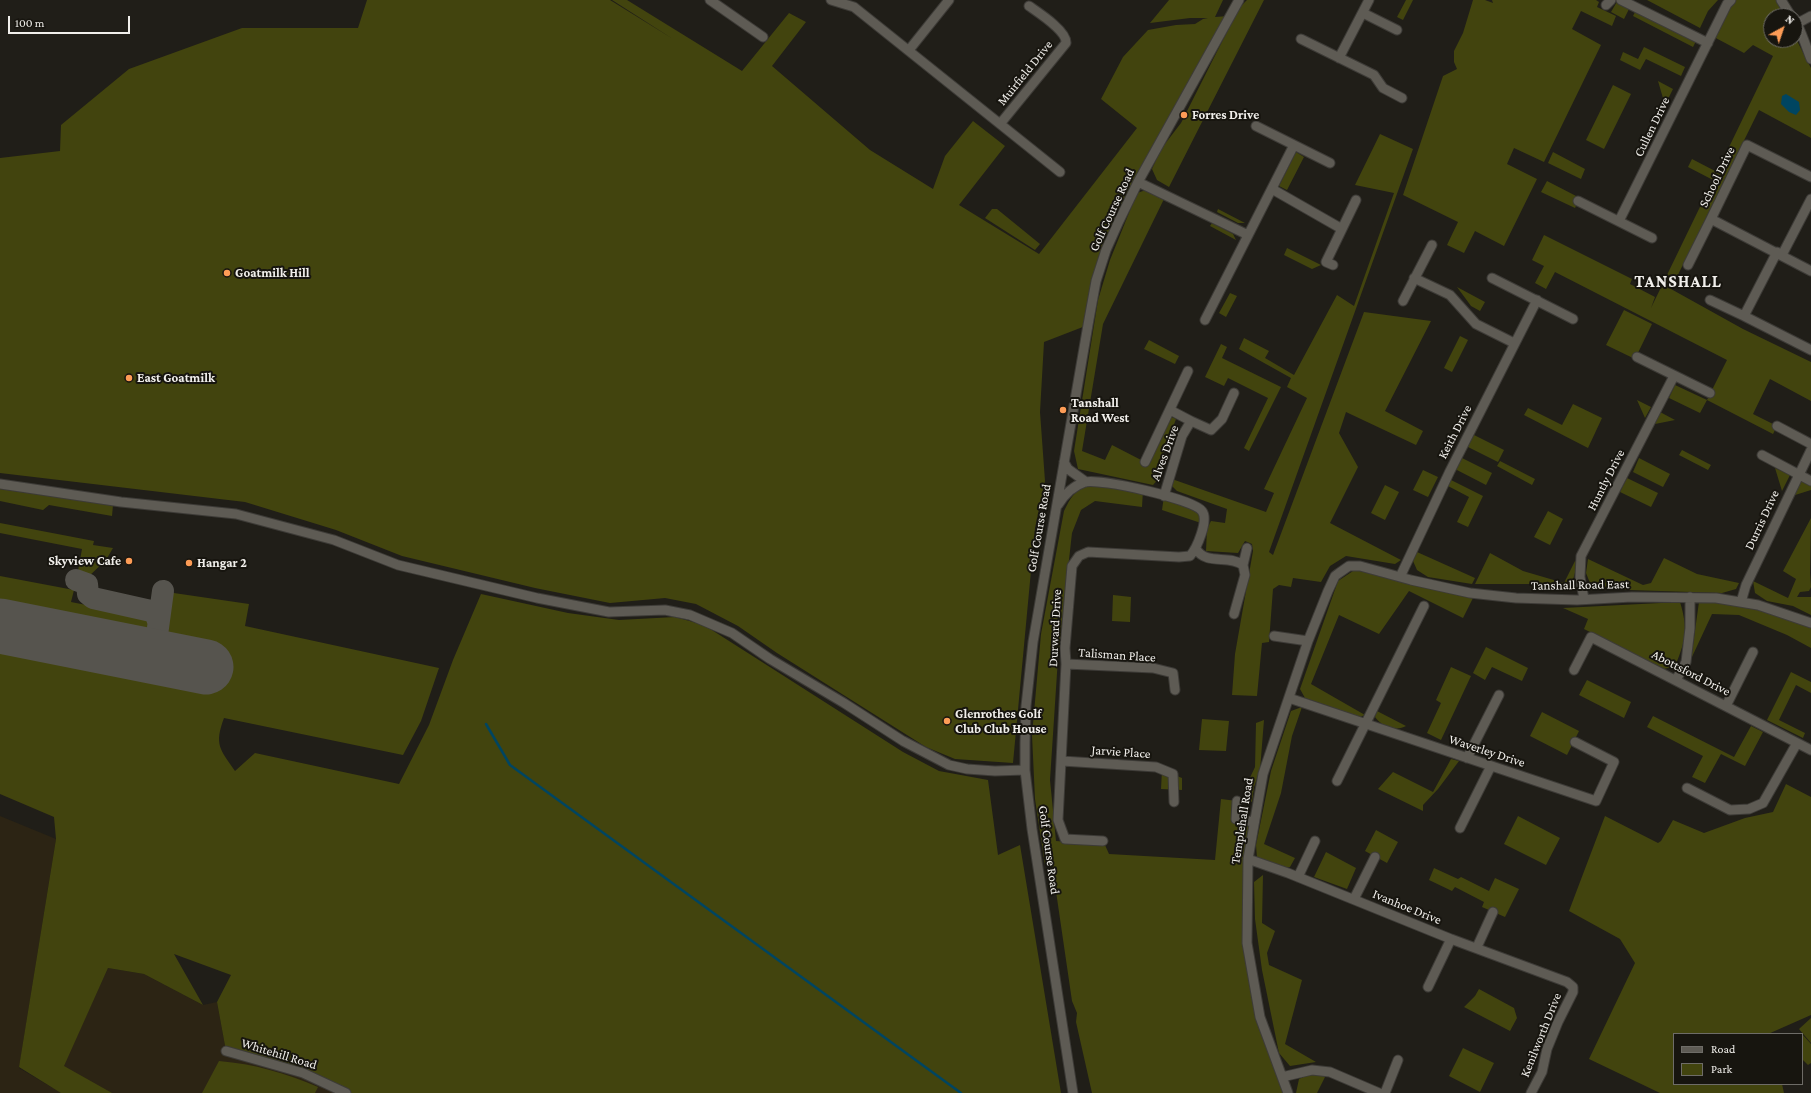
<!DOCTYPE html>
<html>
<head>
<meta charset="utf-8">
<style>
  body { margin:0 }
  #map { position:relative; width:1811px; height:1093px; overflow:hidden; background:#201e18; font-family:"Crimson Pro",serif }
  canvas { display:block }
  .legend { position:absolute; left:1673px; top:1033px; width:130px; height:52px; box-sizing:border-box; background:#17150f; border:1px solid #6e6c67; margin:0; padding:5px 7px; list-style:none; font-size:12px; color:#f1efeb }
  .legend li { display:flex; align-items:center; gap:8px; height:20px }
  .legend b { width:20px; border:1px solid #6e6c67 }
  .north { position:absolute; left:1763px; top:8px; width:40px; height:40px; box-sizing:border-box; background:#17150f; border:1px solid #6e6c67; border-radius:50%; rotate:40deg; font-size:11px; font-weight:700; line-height:16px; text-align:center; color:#f1efeb }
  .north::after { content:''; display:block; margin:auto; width:14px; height:18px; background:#fd9c56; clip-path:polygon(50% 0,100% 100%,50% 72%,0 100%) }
  .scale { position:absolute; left:8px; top:16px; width:122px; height:18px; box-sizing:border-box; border:2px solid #f1efeb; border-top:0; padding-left:5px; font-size:12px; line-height:14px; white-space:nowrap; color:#f1efeb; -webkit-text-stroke:3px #17150f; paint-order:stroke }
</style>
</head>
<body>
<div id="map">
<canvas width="1811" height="1093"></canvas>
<ul class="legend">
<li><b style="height:5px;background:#5e5b54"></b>Road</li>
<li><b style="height:11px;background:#42440e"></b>Park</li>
</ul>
<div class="north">N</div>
<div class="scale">100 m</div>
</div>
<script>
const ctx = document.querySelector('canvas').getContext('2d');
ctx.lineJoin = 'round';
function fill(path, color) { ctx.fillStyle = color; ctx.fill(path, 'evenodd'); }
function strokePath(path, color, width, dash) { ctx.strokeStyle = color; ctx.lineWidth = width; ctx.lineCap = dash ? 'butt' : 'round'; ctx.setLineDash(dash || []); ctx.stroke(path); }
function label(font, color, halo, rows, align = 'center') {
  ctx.font = font + ' "Crimson Pro",serif'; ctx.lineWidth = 4; ctx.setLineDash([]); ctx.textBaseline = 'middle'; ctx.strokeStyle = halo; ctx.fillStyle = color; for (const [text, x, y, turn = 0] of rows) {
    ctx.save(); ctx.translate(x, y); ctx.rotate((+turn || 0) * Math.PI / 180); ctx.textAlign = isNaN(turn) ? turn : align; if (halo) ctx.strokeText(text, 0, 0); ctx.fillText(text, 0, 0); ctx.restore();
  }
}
const industrial = new Path2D(`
  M0,816L56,839L19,1068L53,1088L108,968L144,974L203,1005L217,1002L226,1051L303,1073L346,1093H0Z`);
const green = new Path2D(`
  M367,0H610L673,39L612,0H627L742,71L789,13L806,22L772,66L870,150L933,189L945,156L973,121L1005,146L959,205L1039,254L1137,128L1101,99L1123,57L1148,30L1176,25L1195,24L1203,19L1208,18H1190L1150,23L1169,0H1223L1215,17L1229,16L1118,223L1088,325L1044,342L1040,412L1045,481L1035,528L1013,763L955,759L926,747L777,653L738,626L696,604L665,598L610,603L535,588L402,556L336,530L245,502L0,473V158L60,151L61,125L129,69L242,28H358Z
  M1247,0H1264L1169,187L1157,180L1152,169L1161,149L1181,123L1239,8Z
  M1406,0H1413L1403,20L1397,17Z
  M1473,0H1485L1493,3L1492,0H1596L1599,2L1597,7L1616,16L1612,26L1581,11L1572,29L1601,45L1544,162L1514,148L1507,164L1537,179L1504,246L1475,231L1464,253L1447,245L1458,222L1403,195L1443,76L1457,69L1454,62V51L1463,33Z
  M1618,0L1630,7L1624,19L1611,12Z
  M1647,0H1718L1708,11L1700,28Z
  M1731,0H1776L1784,16H1771V40H1795V37L1811,68V138L1759,110L1671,289L1743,329L1811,362V401L1770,379L1753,414L1777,426L1773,434L1707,400L1700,413L1669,398L1675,385L1707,400L1727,360L1555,272L1546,289L1535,283L1544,266L1532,260L1544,235L1632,279L1630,284L1655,297L1651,308L1713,180L1688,167L1692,159L1717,172L1773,56L1753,45L1744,53L1712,36Z
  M1636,10L1696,41L1693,47L1633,16Z
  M1644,47L1685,67L1681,76L1646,59L1640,70L1620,60L1623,52L1638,59Z
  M1658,81L1673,89L1665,105Z
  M1613,85L1631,94L1604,149L1586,140Z
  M1380,134L1413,149L1269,552L1273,555L1364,312L1431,321L1385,411L1423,431L1416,445L1346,412L1339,433L1358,467L1330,523L1401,560L1395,564L1346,556L1330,566L1321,582L1293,578L1291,587L1279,585L1273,589L1269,642L1262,643L1257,696L1232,695L1235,654L1253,551L1252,544L1245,541L1238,553L1206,551L1207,529L1211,521L1225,523L1227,509L1177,491L1171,485L1169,478L1266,512L1274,493L1264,489L1307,398L1287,387L1291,378L1239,349L1244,338L1269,351L1265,358L1294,375L1337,295L1354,306L1394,193L1355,185Z
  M1296,152L1304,157L1287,190L1279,186Z
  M1553,152L1585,169L1581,179L1548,163Z
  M1547,181L1580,198L1575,208L1541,192Z
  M1146,190L1164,199L1103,324L1082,451L1105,460L1112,445L1145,462L1167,415L1176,419L1160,463L1165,466L1161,476L1153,485L1078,469L1074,451L1098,300L1110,260L1137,193Z
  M992,209H997L1040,244L1035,250L985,218Z
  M1218,209L1245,223H1238L1217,212Z
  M1212,223L1233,234L1236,240L1210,226Z
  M1287,248L1321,265L1312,269L1284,255Z
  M1457,287L1485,302L1480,311L1471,306Z
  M1230,293L1237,296L1226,317L1219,313Z
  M1624,310L1652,324L1635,359L1606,345Z
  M1460,336L1468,340L1452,372L1444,368Z
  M1149,340L1179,356L1175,364L1144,349Z
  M1221,344L1227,347L1222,358L1281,387L1249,451L1244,448L1268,398L1228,378L1224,386L1205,377Z
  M1637,400L1651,407L1645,418Z
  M1573,404L1602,418L1588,448L1524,415L1528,408L1562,425Z
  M1660,412L1675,420L1655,424Z
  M1472,434L1504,450L1498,462L1466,446Z
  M1682,450L1711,465L1708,470L1679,455Z
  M1460,457L1492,473L1486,485L1455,469Z
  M1639,458L1670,474L1663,487L1633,472Z
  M1500,461L1535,479L1532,485L1497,466Z
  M1775,468L1790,475L1782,491Z
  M1423,470L1438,477L1428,497L1413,490Z
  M1627,478L1658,493L1651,507L1620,492Z
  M1451,480L1483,496L1468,527L1457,522L1469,497L1448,486Z
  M1801,481L1811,486V490L1792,496Z
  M1087,484L1143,490L1142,507L1095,501L1081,510L1072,533L1058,658L1050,780L1056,841L1105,845L1109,854L1215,860L1221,799L1237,801L1236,819L1254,822L1247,943L1260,1017L1288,1093H1092L1076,1022L1077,1013L1072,1001L1052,864L1045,865L1035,799L1032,735L1041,634L1064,511C1070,498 1075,491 1087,484Z
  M1385,485L1399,492L1385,520L1371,513Z
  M0,489L113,505L112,516L49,505L43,510L0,501Z
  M1164,496L1198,508L1204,524L1162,510Z
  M1548,511L1563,519L1550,545L1534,537Z
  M1811,518L1810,573L1811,587L1809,591L1800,592L1797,597H1811V615L1793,606L1767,601L1755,593L1753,581L1788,598L1796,579L1783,571Z
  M0,523L94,541L93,545L113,548L106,560L86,579L77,576L82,549L0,533Z
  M1417,552L1475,578L1472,584L1428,577L1417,570L1413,561Z
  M1490,553L1523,571L1564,583L1575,561L1578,562L1571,587L1560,590L1531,584H1475Z
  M1664,558L1697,574L1739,583L1736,589L1722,593L1598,589L1592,588L1586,573L1588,559L1643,585L1651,583Z
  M1353,571H1370L1415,584L1473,598L1463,618L1409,591L1379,634L1339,615L1311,684L1365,715L1360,717L1305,698L1300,689L1338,581Z
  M0,576L74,590L71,602L147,617L153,624C152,635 146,641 136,644L0,618Z
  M167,592L249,604L245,626L439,668L421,721L403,755L224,718C214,745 220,749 235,771L255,753L399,784L429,725L453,660L481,594L568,613L619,620L675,617L704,625L903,752L939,771L988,780L998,855L1020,845L1061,1093H346L303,1073L226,1051L217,1002L231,975L174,954L203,1005L144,974L108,968L64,1066L112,1093H61L19,1067L56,839L54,817L0,794V640L165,672L167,680L203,687L208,659C191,655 165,656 160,637Z
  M1113,595L1131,597L1130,622L1112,621Z
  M1714,601C1748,606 1780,612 1811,628V648L1787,635L1739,615L1712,614L1691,659L1699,602Z
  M1680,602C1688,628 1686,641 1675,666L1664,669L1584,629L1588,619L1563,608Z
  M1486,647L1528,668L1522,681L1492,667L1485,680L1473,673Z
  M1451,667L1471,676L1441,740L1427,733L1441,703L1436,700Z
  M1791,672L1811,682V693L1796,685L1779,720L1805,733L1803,738L1767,720Z
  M1587,680L1631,702L1624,718L1579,695Z
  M1302,707L1292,736L1281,793L1264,844L1295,858L1290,867H1279L1257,858L1256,845L1271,771L1291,711Z
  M1377,711L1406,726C1396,732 1381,726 1375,717Z
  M1542,712L1579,731L1567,755L1530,736Z
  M1653,716L1734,757L1751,726L1763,732L1745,766L1721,754L1705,783L1692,777L1703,756L1647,727Z
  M1202,719L1229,721L1226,751L1199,750Z
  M1264,720L1260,770L1254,787L1252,802L1247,801V784L1255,767L1256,723Z
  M1451,759L1459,761L1438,789L1423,805V811L1378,789L1393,772L1433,792Z
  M1162,770L1182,778V790L1161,789Z
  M1786,784L1811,797V1015L1768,1034H1674V1084H1782L1784,1093H1660L1589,1059L1635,963L1620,939L1569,911L1605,816L1658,843L1661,841L1673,820L1704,833L1745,818L1773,812Z
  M1518,816L1560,838L1546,865L1504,844Z
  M1376,830L1398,842L1387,863L1365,851Z
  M1326,852L1356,868L1347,889L1314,877Z
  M1434,868L1458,879L1461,877L1489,891L1495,878L1519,889L1505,917L1482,907L1484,902L1455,887L1452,891L1429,880Z
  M1263,875L1262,923L1275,931L1267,953L1269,965L1302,980L1285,1044L1316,1062L1290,1066L1279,1053L1262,970L1255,919L1254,882Z
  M1479,989L1514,1008L1517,1018L1510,1031L1464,1007L1475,996Z
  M1811,1018V1043L1799,1029Z
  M1802,1034L1811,1044V1063L1808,1065L1802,1059Z
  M1463,1048L1494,1063L1480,1092L1449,1076Z
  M219,1061C254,1064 286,1073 318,1087L315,1093H202Z
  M1312,1073L1326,1075L1317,1093H1296L1299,1079Z`);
const water = new Path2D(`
  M1786,94L1799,102L1800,110L1796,115L1789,112L1781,104L1782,96Z`);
const stream = new Path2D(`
  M486,724L510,765L961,1093`);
const taxiway = new Path2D(`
  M76,580L87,584L88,594L93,598L151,611L156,615L158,621
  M157,635C156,647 162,656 174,660
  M128,651C142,651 151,650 157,635L163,591`);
const runway = new Path2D(`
  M0,626L206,667`);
const minor = new Path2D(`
  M710,0L763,37
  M831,0L854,7L1060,172
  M1621,0L1708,43
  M1781,0L1791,16
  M1606,5L1611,0
  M1363,13L1397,30
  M1795,20C1798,22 1808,52 1811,59
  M1798,23L1811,16
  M1301,39L1374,75L1383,88L1402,98
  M909,50L949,0
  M1339,58L1369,0
  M1000,124L1066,43C1067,31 1039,13 1029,6
  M1256,126L1330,163
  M1811,177L1747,145L1711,219L1811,271
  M1138,182L1248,235
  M1272,189L1342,229
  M1578,201L1652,238
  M1619,221L1727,4L1731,0
  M1777,252L1744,316L1811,350
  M1782,255L1811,199
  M1333,265L1326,262L1356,200
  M1688,265L1711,219
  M1414,278L1450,295L1476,324L1514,343
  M1492,278L1573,319
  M1710,300L1744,316
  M1403,301L1432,245
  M1205,320L1294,145
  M1637,357L1710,393
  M1170,410L1191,421
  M1777,426L1811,444
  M1762,455L1811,481
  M1064,462L1068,469L1086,482
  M1145,462L1188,371
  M0,484L121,502L236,514L334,540L398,565L537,598L609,612L665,610L690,615L732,633L770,659L844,703L903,741L949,765L967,769L995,771L1025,770
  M1164,496L1182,436L1191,421L1211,430L1222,419L1234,393
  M1058,505C1064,495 1073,486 1085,482C1100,478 1193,499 1202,511C1209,520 1197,548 1190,556L1179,557L1088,552L1079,556L1072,566L1065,648L1066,664L1058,820L1065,839L1103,841
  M1196,549C1207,566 1228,554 1243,565L1245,575L1234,614
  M1243,565L1247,548
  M1400,577L1450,471L1537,300
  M1584,599L1580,577L1581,556L1674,376
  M1741,602L1746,585L1811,450
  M1274,636L1308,641
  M1066,664L1153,668L1173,673L1175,690
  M1574,670L1591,637L1811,750
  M1676,680L1686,662L1690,628V597
  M1289,698L1596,801L1614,762L1575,742
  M1726,706L1753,652
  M1467,758L1499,695
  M1062,761L1156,767L1173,774L1174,802
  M1337,781L1424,606
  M1687,788L1730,810L1749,809L1763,803L1797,743
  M1237,801L1236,819L1254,822
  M1460,828L1491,766
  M1248,859L1288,873L1451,939L1567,982L1573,987V992L1558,1022L1547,1049L1542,1072L1531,1093
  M1298,877L1315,841
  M1354,899L1375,857
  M1477,947L1493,912
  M1428,987L1451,939
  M226,1051L303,1073L346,1093
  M1282,1077L1312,1070L1330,1072L1379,1093
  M1073,1093L1032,829L1025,770V743L1026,706L1033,642L1088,325L1096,281L1106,250L1119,221L1138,182L1239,0
  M1288,1093L1260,1017L1247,943L1248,859L1263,774L1308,641L1328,591L1335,576L1339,573L1349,566H1360L1411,580L1470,593L1516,598L1577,600L1632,597L1716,598L1758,605L1811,623
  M1385,1093L1398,1060`);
const markers = [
  [1184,115,4,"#fd9c56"],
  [227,273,4,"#fd9c56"],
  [129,378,4,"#fd9c56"],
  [1063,410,4,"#fd9c56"],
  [129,561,4,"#fd9c56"],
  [189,563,4,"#fd9c56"],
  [947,721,4,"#fd9c56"]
];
const streetNames = [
  ["Muirfield Drive",1025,73,-51],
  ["Cullen Drive",1652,127,-64],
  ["School Drive",1717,177,-64],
  ["Golf Course Road",1112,210,-65],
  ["Keith Drive",1455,432,-63],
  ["Alves Drive",1165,453,-70],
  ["Huntly Drive",1606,480,-63],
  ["Durris Drive",1762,520,-65],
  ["Golf Course Road",1039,528,-80],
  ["Tanshall Road East",1580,585,-1],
  ["Durward Drive",1055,628,-87],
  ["Talisman Place",1117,655,4],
  ["Abottsford Drive",1691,673,27],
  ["Waverley Drive",1487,751,18],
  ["Jarvie Place",1121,752,4],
  ["Templehall Road",1242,821,-81],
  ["Golf Course Road",1049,850,82],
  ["Ivanhoe Drive",1407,907,22],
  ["Kenilworth Drive",1541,1035,-68],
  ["Whitehill Road",279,1054,17]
];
const poiNames = [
  ["Forres Drive",1192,115],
  ["Goatmilk Hill",235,273],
  ["East Goatmilk",137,378],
  ["Tanshall",1071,403],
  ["Road West",1071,418],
  ["Skyview Cafe",121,561,"right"],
  ["Hangar 2",197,563],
  ["Glenrothes Golf",955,714],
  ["Club Club House",955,729]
];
const districtNames = [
  ["TANSHALL",1678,282]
];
fill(industrial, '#2c2414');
fill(green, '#42440e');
fill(water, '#004561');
strokePath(stream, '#004561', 2.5);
strokePath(taxiway, '#56544e', 22);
strokePath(runway, '#56544e', 55);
strokePath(minor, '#3d3b37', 11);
strokePath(minor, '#5e5b54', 9);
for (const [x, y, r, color] of markers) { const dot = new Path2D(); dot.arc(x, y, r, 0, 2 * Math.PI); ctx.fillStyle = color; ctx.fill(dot); strokePath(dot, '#17150f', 1.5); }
label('13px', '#f1efeb', '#17150f', streetNames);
label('bold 13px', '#f1efeb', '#17150f', poiNames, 'left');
ctx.letterSpacing = '1px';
label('bold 17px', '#f1efeb', '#17150f', districtNames);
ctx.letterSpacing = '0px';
</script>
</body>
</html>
